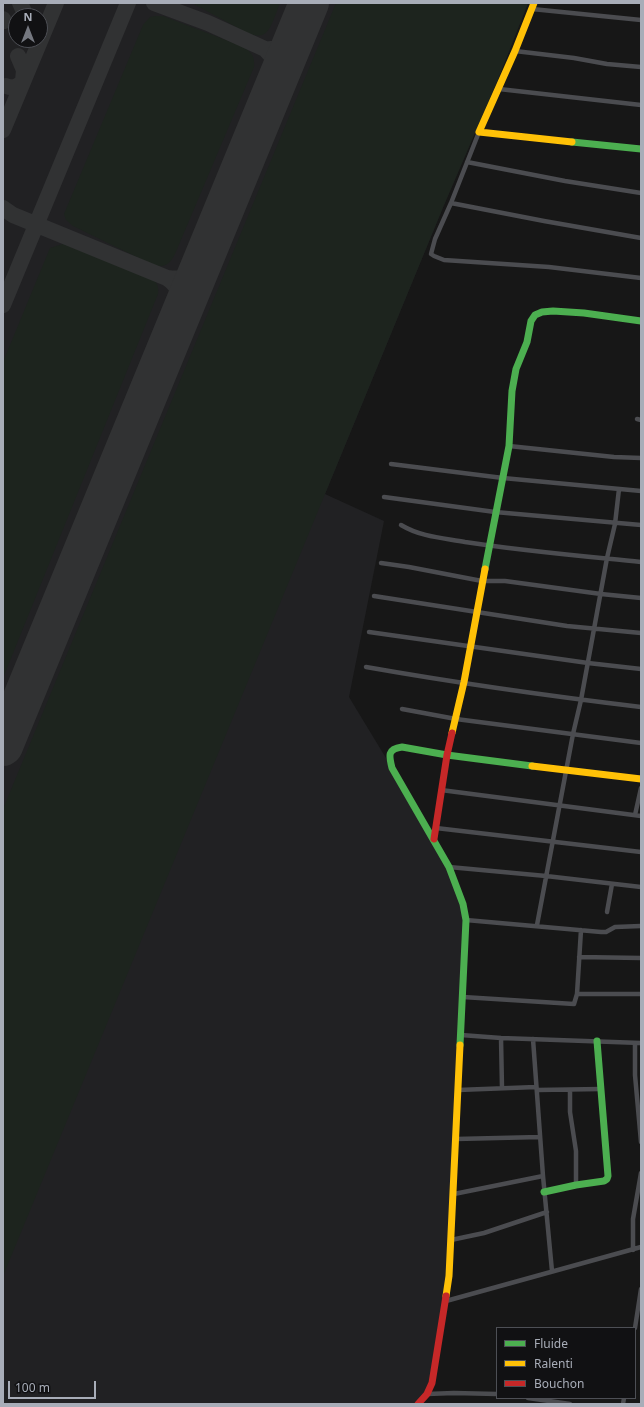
<!DOCTYPE html>
<html>
<head>
<meta charset="utf-8">
<style>
  body { margin:0 }
  #map { position:relative; width:644px; height:1407px; overflow:hidden; background:#171717; font-family:"Noto Sans",sans-serif }
  canvas { display:block }
  .frame { position:absolute; inset:0; border:4px solid #a8adb8; pointer-events:none }
  .legend { position:absolute; left:496px; top:1327px; width:140px; height:72px; box-sizing:border-box; background:#111113; border:1px solid #4d4f55; margin:0; padding:5px 7px; list-style:none; font-size:12px; color:#a8adb8 }
  .legend li { display:flex; align-items:center; gap:8px; height:20px }
  .legend b { width:20px; border:1px solid #4d4f55 }
  .north { position:absolute; left:8px; top:8px; width:40px; height:40px; box-sizing:border-box; background:#111113; border:1px solid #4d4f55; border-radius:50%; rotate:0deg; font-size:11px; font-weight:700; line-height:16px; text-align:center; color:#a8adb8 }
  .north::after { content:''; display:block; margin:auto; width:14px; height:18px; background:#757880; clip-path:polygon(50% 0,100% 100%,50% 72%,0 100%) }
  .scale { position:absolute; left:8px; top:1381px; width:88px; height:18px; box-sizing:border-box; border:2px solid #a8adb8; border-top:0; padding-left:5px; font-size:12px; line-height:14px; white-space:nowrap; color:#a8adb8; -webkit-text-stroke:3px #111113; paint-order:stroke }
</style>
</head>
<body>
<div id="map">
<canvas width="644" height="1407"></canvas>
<div class="frame"></div>
<ul class="legend">
<li><b style="height:5px;background:#4caf50"></b>Fluide</li>
<li><b style="height:5px;background:#ffc107"></b>Ralenti</li>
<li><b style="height:5px;background:#c62828"></b>Bouchon</li>
</ul>
<div class="north">N</div>
<div class="scale">100 m</div>
</div>
<script>
const ctx = document.querySelector('canvas').getContext('2d');
ctx.lineJoin = 'round';
function fill(path, color) { ctx.fillStyle = color; ctx.fill(path, 'evenodd'); }
function strokePath(path, color, width, dash) { ctx.strokeStyle = color; ctx.lineWidth = width; ctx.lineCap = dash ? 'butt' : 'round'; ctx.setLineDash(dash || []); ctx.stroke(path); }
const built = new Path2D(`
  M3,3H528L498,79L444,205L325,494L384,521L349,697L392,768L434,839L466,914L451,1240L432,1383L418,1404H3ZM16,16H40V40H16Z`);
const green = new Path2D(`
  M192,3H280C277,10 271,31 264,34C260,37 254,35 249,34Z
  M336,3H528L498,79L444,205L3,1276V809Z
  M156,16H163L244,47C252,53 255,57 254,67L175,254C170,264 165,268 153,265L73,226L66,220L64,214L143,25L150,17Z
  M63,244L149,276C156,281 159,285 158,294L3,678V362L50,248Z`);
const taxiway = new Path2D(`
  M20,3L26,16
  M154,3L208,23L265,49L273,58L277,67L278,80
  M3,19L4,21
  M265,49C277,50 285,46 295,39
  M6,86C13,89 18,87 23,81L24,70L18,56
  M3,130L56,3
  M3,208L13,215L167,278C179,286 181,296 183,309
  M167,278C186,280 188,278 201,265
  M3,305L128,3
  M3,742L6,738`);
const runway = new Path2D(`
  M3,746L309,3`);
const street = new Path2D(`
  M532,9L641,20
  M515,51L574,58L607,64L641,67
  M499,89L641,105
  M479,132L451,203L435,239L431,254L434,256L444,260L549,267L641,278
  M467,162L565,181L641,193
  M451,203L544,221L641,238
  M637,419L641,420
  M509,446L614,457L641,458
  M391,464L503,478L641,491
  M384,497L495,512L641,525
  M401,525C421,537 443,538 465,542C523,551 582,556 641,562
  M381,563L409,567L482,581H505L601,594L641,598
  M374,596L567,626L641,633
  M369,632L588,663L641,669
  M366,667C457,683 549,696 641,707
  M402,709L456,719L641,743
  M441,790L641,816
  M635,815L641,788
  M436,828L641,852
  M449,867L546,876L641,887
  M607,912L612,884
  M466,920L601,932H606L615,927L641,926
  M537,925L573,734L581,700L607,558L615,524L619,489
  M579,957L641,958
  M577,994H641
  M463,997L574,1004L577,994L581,930
  M461,1035L501,1038L641,1043
  M501,1038L502,1088
  M533,1039L543,1176L552,1271
  M635,1043V1075L641,1142
  M458,1090L536,1087
  M537,1090L601,1089
  M570,1090V1112L576,1151V1185
  M456,1139L540,1137
  M454,1194L543,1176
  M451,1240L484,1233L547,1212
  M633,1250V1219L641,1173
  M446,1301L641,1247
  M635,1328L641,1289
  M427,1394L454,1393L497,1394
  M528,1398L570,1404
  M623,1404L624,1398`);
const fast = new Path2D(`
  M572,142L641,149
  M485,569L509,446L512,391L516,369L527,342L531,321L535,315L542,312L553,311L584,313L641,321
  M460,1045L466,920L463,904L449,867L392,768C389,756 387,749 402,747L447,755L532,766
  M544,1192L576,1185L604,1181L607,1179L608,1176L597,1041`);
const slow = new Path2D(`
  M534,3L515,51L479,132L572,142
  M452,733L464,682L485,569
  M532,766L641,779
  M446,1296L449,1276L460,1045`);
const jam = new Path2D(`
  M434,839L447,755L452,733
  M418,1404L427,1394L432,1383L446,1296`);
fill(built, '#212123');
fill(green, '#1d241e');
strokePath(taxiway, '#313233', 16);
strokePath(runway, '#313233', 40);
strokePath(street, '#4b4c50', 4.5);
strokePath(fast, '#4caf50', 7);
strokePath(slow, '#ffc107', 7);
strokePath(jam, '#c62828', 7);
</script>
</body>
</html>
